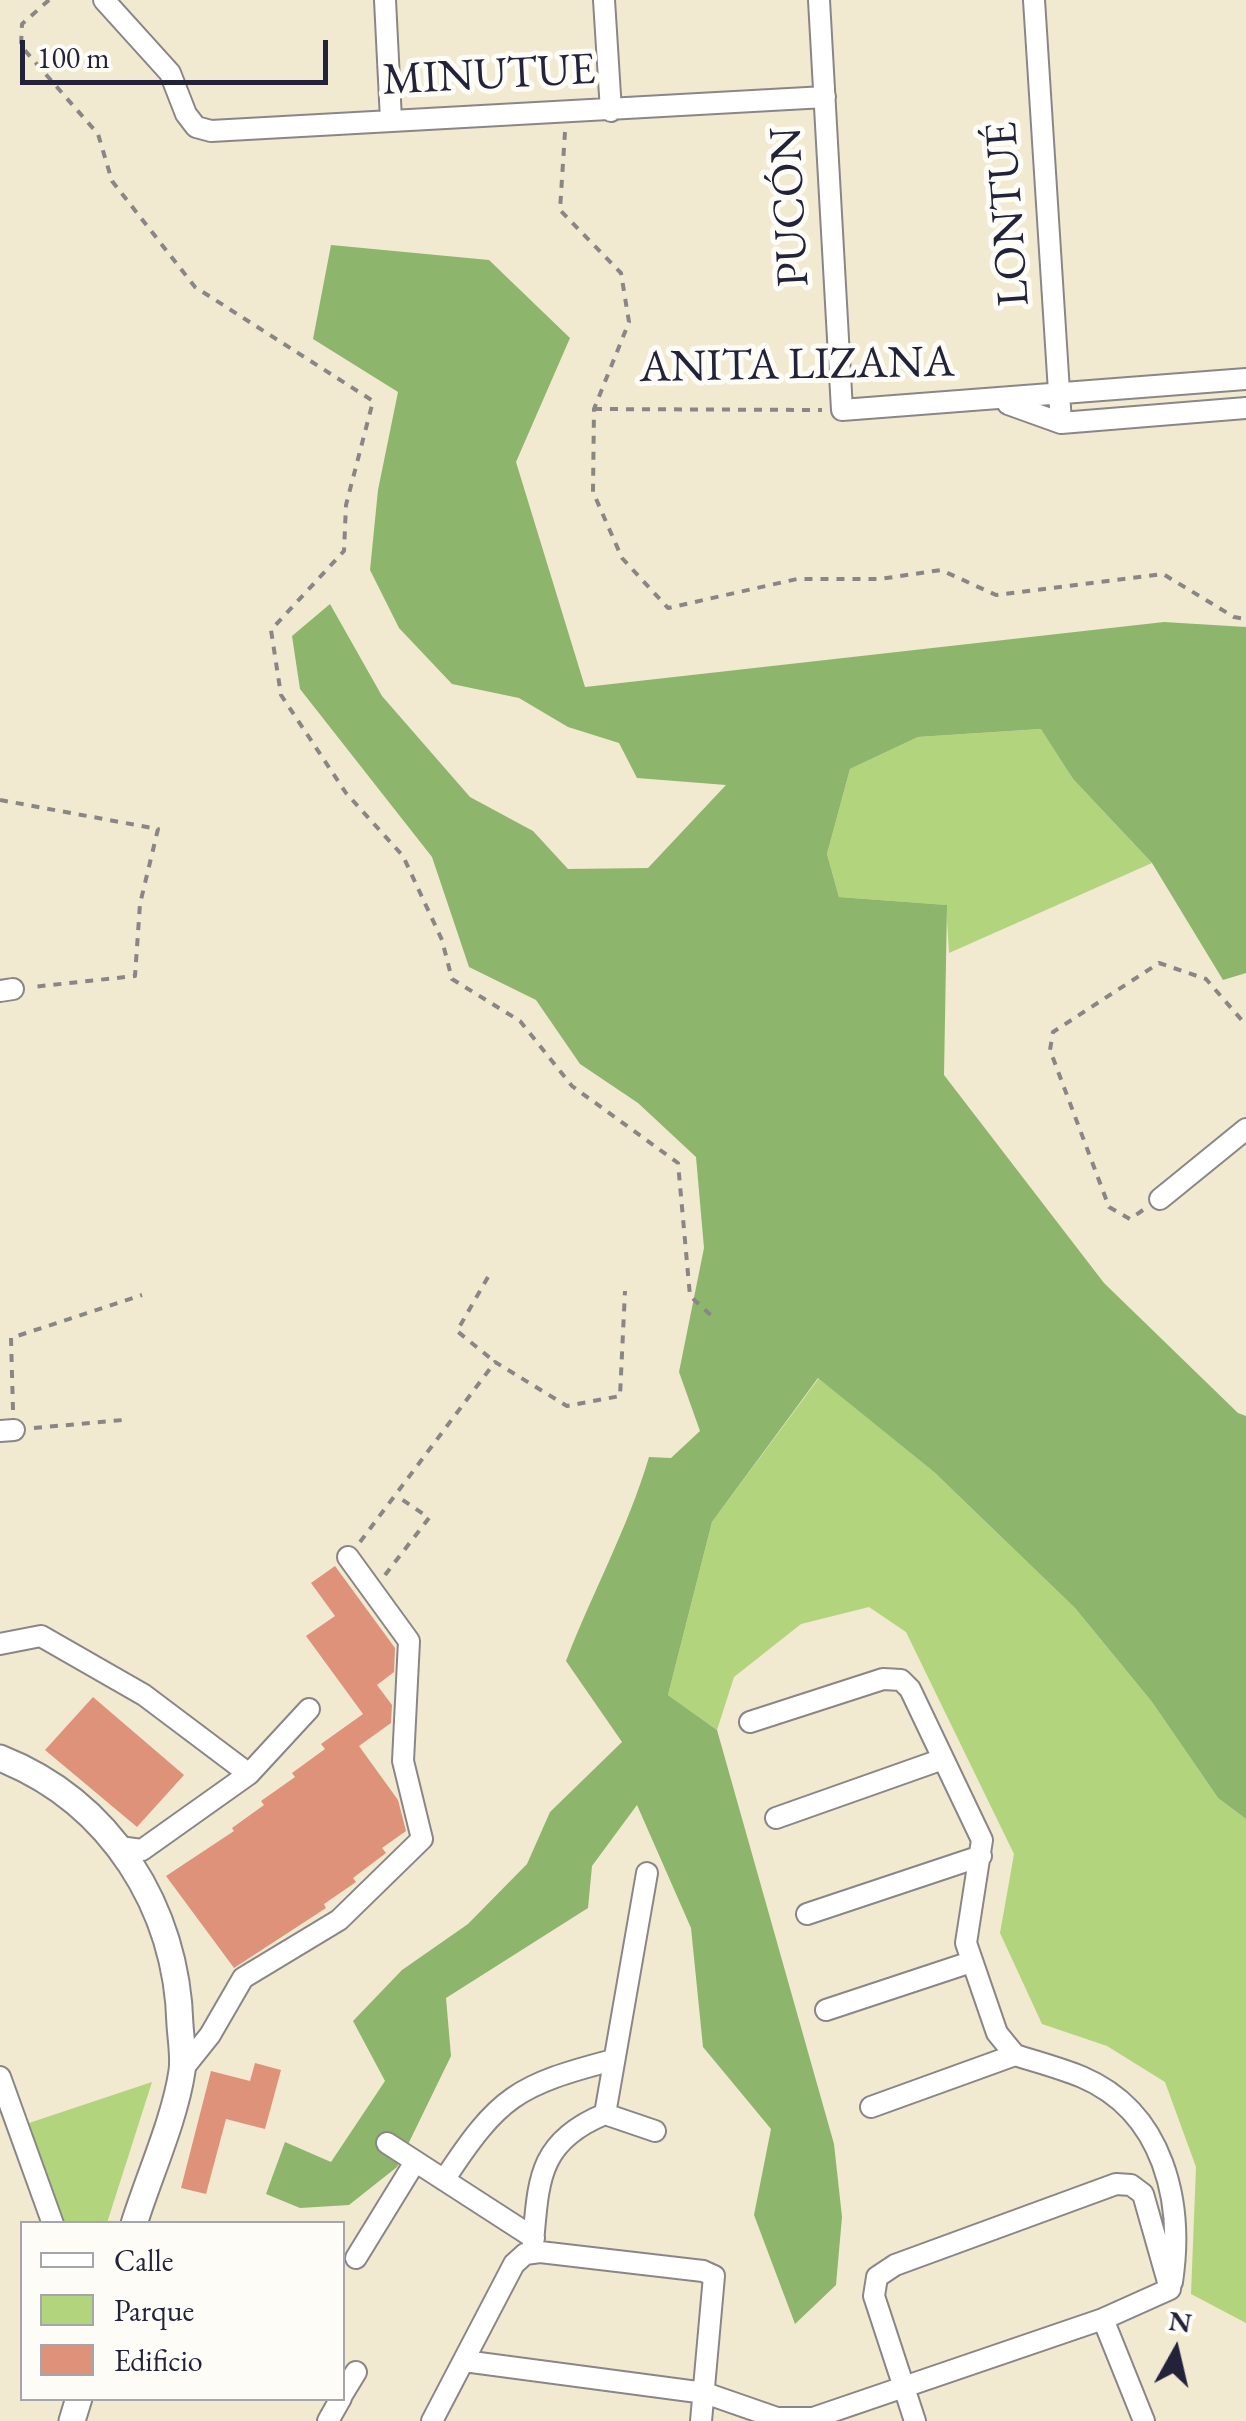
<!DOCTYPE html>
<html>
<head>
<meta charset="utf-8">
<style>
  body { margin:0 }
  #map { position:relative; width:1246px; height:2421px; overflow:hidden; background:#f2e9d1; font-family:"EB Garamond",serif }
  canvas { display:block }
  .legend { position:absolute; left:20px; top:2221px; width:325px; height:180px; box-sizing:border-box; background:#fdfcf7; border:2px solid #a5a5ac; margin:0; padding:12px 18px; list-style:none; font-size:30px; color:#22223b }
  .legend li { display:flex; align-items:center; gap:20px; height:50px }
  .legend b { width:50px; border:2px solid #a5a5ac }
  .north { position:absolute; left:1126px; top:2301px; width:100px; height:100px; -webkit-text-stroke:8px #fdfcf7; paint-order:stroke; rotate:8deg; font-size:28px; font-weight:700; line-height:40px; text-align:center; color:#22223b }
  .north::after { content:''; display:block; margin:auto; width:35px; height:45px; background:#22223b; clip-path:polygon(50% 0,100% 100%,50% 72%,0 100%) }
  .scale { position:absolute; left:20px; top:40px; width:308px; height:45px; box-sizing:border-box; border:5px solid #22223b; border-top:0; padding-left:12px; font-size:30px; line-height:35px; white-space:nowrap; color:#22223b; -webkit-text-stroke:8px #fdfcf7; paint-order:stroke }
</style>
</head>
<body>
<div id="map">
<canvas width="1246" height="2421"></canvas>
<ul class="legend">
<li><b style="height:12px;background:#fff"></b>Calle</li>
<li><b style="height:28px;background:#b2d47d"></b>Parque</li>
<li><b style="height:28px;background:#df927a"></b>Edificio</li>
</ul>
<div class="north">N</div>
<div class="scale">100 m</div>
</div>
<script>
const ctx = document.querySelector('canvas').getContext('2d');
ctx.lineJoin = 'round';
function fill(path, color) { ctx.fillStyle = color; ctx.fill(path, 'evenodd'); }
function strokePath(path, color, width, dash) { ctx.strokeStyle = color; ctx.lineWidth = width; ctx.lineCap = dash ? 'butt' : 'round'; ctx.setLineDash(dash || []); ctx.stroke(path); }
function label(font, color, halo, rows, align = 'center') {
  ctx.font = font + ' "EB Garamond",serif'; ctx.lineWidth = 10; ctx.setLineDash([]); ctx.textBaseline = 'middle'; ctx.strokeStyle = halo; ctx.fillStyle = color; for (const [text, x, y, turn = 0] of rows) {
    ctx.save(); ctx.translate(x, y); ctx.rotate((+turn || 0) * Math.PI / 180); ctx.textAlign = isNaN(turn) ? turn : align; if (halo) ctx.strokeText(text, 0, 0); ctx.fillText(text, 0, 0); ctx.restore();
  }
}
const green = new Path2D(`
  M1042,729L1073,779L1152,863L949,953L946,905L839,897L827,854L850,769L918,737Z
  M819,1378L934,1472L1075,1608L1152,1702L1218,1798L1246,1819V2323L1191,2294L1196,2167L1165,2082L1107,2046L1042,2024L1000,1933L1014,1854L906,1632L869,1607L801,1624L734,1677L717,1730L668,1695L712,1522Z
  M152,2082L107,2223H62L29,2123Z`);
const forest = new Path2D(`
  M331,245L489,260L570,338L516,462L585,687L1164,622L1246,627V973L1223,980L1152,863L1073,779L1041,729L918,737L850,769L827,854L839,897L947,905L944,1075L1104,1283L1238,1413L1246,1416V1819L1218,1798L1152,1702L1075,1608L934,1472L818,1378L712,1522L668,1695L717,1730L834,2144L842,2217L836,2285L795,2324L754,2215L771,2129L703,2047L691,1928L637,1805L592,1866L588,1908L446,1998L451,2056L397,2167L349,2205L300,2208L266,2194L285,2142L331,2162L385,2081L353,2021L402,1970L468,1924L527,1864L550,1812L622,1742L566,1661C593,1591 628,1528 649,1457L671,1458L700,1431L679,1372L704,1248L696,1157L638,1103L580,1064L536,1000L469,967L432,857L300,689L292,636L330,604L382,696L470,797L533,831L568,869L648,868L726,785L637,778L619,743L568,727L519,698L452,684L399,628L370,570L378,490L398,392L313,339Z`);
const building = new Path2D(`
  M335,1566L395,1648L394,1672L377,1685L392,1705L391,1723L359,1746L398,1800L406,1831L382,1848L386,1853L353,1878L356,1882L324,1904L326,1908L234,1968L166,1876L234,1831L232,1828L264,1805L261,1801L295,1777L292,1773L325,1749L321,1744L363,1714L306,1636L335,1616L311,1583Z
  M93,1697L184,1775L137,1827L45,1750Z
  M255,2063L281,2070L265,2129L226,2119L206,2194L181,2188L211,2071L250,2081Z`);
const path = new Path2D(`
  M49,0L22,24L21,46L98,134L112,181L195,287L373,401L346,505L344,551L271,630L281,695L346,793L403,856L442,940L452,979L520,1021L572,1086L678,1163L690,1296L715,1319
  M565,132L560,210L621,273L629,322L594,409L593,492L622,558L668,608L797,579H880L941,570L996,595L1163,574L1234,617L1246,619
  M594,409L822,410
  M0,800L158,829L140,904L135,976L32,987
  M1143,1210L1130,1219L1109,1207L1050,1050L1053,1032L1159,963L1206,979L1246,1025
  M488,1277L457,1331L495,1362
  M13,1410L11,1338L142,1295
  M34,1428L123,1420
  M360,1542L495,1362L567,1406L620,1396L625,1291
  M385,1575L429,1518L397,1496`);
const minor = new Path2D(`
  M104,0L170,73L186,114L196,127L211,131L825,97
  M385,0L391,120
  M604,0L611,111
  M819,0L842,410L1246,379
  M1034,0L1061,423
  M1008,404L1061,423L1246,408
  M0,991L13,989
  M1160,1199L1246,1129
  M0,1431L14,1430
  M0,1644L41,1636L144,1695L249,1774
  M750,1722L883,1679L901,1680L910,1689L982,1840L966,1943L997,2033L1015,2055
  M776,1818L943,1759
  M119,1847L142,1850L249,1774L309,1709
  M807,1914L981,1856
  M826,2010L971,1962
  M1015,2055C1037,2062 1060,2068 1082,2077C1164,2112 1184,2202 1172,2282
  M182,2070L210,2035L243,1978L339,1920L422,1839L403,1761L409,1641L348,1557
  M0,2077L53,2224
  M871,2107L1015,2055
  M605,2114L647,1873
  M387,2143L534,2238
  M444,2180C499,2096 517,2085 613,2060
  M532,2253C539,2185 534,2143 605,2114L655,2131
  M356,2258L415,2162
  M1103,2319L1144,2421
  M464,2361L705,2393L777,2418H813L1103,2319L1170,2289
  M342,2395L356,2372
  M328,2421L341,2398
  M432,2421L514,2264L525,2254L540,2252L703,2271L714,2276L701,2421
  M915,2421L874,2296L877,2277L895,2265L1116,2184L1131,2185L1143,2194L1170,2289`);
const tertiary = new Path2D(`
  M0,1758C111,1802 177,1908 180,2025C181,2040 184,2057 182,2071C175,2119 149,2176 134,2224
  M72,2421L79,2398`);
const streetNames = [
  ["MINUTUE",489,76,-3],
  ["PUCÓN",791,207,-93],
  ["LONTUÉ",1009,214,-94],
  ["ANITA LIZANA",797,366,-1]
];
fill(green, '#b2d47d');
fill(forest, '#8db66c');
fill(building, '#df927a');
strokePath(minor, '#8a8686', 24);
strokePath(tertiary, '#8a8686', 29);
strokePath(path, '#8a8686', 4, [8, 8]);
strokePath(minor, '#fff', 20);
strokePath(tertiary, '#fff', 25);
label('45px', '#22223b', '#fdfcf7', streetNames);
</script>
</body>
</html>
